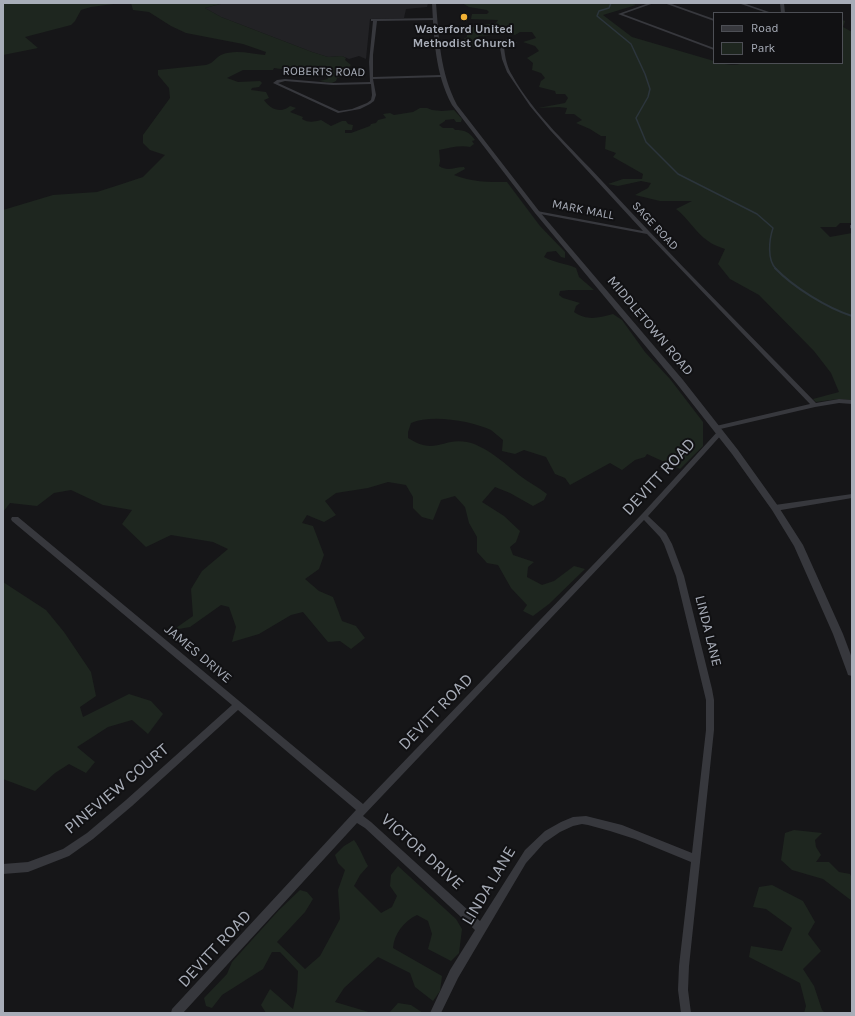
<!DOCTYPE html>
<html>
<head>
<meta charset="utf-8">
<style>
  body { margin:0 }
  #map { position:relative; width:855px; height:1016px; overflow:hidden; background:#161618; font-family:Karla,sans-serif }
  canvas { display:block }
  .frame { position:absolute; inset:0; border:4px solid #a8adb8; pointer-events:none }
  .legend { position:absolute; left:713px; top:12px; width:130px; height:52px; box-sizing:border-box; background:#111113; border:1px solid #4d4f55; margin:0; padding:5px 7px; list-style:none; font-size:12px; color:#a8adb8 }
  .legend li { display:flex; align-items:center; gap:8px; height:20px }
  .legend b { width:20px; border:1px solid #4d4f55 }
</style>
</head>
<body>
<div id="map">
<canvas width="855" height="1016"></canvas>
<div class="frame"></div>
<ul class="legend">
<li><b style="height:5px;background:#37383d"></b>Road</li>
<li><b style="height:11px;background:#1e261f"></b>Park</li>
</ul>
</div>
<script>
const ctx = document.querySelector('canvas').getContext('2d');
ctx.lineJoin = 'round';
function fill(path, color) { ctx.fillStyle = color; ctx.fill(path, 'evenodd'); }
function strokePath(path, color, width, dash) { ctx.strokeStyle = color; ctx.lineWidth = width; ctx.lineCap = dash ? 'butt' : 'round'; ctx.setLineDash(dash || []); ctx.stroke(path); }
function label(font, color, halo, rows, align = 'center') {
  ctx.font = font + ' Karla,sans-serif'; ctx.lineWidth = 4; ctx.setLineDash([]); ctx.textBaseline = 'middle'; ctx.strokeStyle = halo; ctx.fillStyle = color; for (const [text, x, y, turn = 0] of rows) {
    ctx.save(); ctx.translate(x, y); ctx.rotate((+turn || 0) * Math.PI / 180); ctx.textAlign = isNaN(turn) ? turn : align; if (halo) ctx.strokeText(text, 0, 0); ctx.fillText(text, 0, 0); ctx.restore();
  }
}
const built = new Path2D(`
  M224,3H428L427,7L406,9L404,18L370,19L366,59L359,56L349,59L342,56L328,57L312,52L221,17L205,8Z`);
const green = new Path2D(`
  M3,3H121L91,7L81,10L75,21L71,25L25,37L38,48L3,55Z
  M131,3H224L205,8L221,17L312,52L328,57L342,56L346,58L345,60L351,65L349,67H343L347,74V76L337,78L336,81L332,83L319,81L328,79L326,74C321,71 284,70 274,68L273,70H243L227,78L238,82L260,81L262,83L259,87L252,88L251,90L266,92L269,98L264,100C270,109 281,114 290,106L296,108L290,112L303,117L302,119C309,123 313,122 321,120L331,126L342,121H346L348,124L353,125L352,130H345V133H351L370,126L371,124L376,123L378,120L386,118L383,114L390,113L394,115L413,112L420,108H427L432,110L442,111L454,110L462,119L461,122H456L454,119L445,120V121L439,125L443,128H453L455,130C465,130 469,132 475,140L472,141L474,144L470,147C460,145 449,148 439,150L440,161L439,166C448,172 454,167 464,167L465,169L454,175C471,182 488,182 507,182L540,226L565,252V258L561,257L556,251L547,252L544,257C555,263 565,263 576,268L579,277L594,290H569L560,291L559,295L563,298L580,303L576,306L574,312C587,321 598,318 613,314L622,320L645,352L670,379L703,422V446L680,469L647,454L645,457L635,460L622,470L610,463L570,485L565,478L555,474L546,457L524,450L515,454L502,451L503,440C499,437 495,433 491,430C471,421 432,414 411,423L408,432V438C436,456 442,437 467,442C484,445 506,464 519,475C528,482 538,487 547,494L544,500L533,506L510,493L495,487L482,502L504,516L520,531L516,542L510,547L513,555L534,562L528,567L527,577L542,585L554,581L574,566L585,569L549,604L533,616L523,611L527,605L511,588L498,565L487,563L477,552V537L469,523L465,507L455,496L441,500L433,520L422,517L413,508V497L406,485L388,482L368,488L336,493L325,501L336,515L324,522L307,515L302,523L313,526L324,555L319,569L305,579L319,591L333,597L342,621L356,626L365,638L351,649L340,641L328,642L303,612L291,615L259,634L232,642L236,627L229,607L221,605L190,627L173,630L193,616L191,589L202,571L228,549L213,542L171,535L146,547L122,524L132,510L103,505L71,490L54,493L37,506L10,503L3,512V210L53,195L97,192L122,184L143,177L165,155L150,150L143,143V135L170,98L169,88L158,75V70L206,65C214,63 216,57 221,55C235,49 251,54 265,55L266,52L243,44L186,33L171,26L149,12L133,10Z
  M462,3H630L636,5L603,15L632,37L714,61V63C728,63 730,67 744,63H842V20L845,21L843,27L852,32V223H840L836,227H820L830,237L852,233V400L838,399L816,402L813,399L839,392L831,373L814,351L759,295L730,279L718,264L725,249C720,247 713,245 708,241C695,232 688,218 676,209L692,201H660L635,195L648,188L651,183L641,181L618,186L608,184L623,179H642L643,174L613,157L616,153L605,149L606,136H601L590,129L576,123L582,120L574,114H565L567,108L559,107L538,108L565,103L568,98L565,94H556L555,91L539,87L541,81L545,78L541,73L532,70L533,63L527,58L539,51L535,46L523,42L536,38L532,32H520L515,35L501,31L493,35L478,36L481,40L477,43L480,48H474L471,44L465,43L462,40L467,37V29L470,27H483V25L496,23L498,20L471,19L472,14H487L489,12L487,10L469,7Z
  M3,582L46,610L64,632L91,672L96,696L80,707L83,717L129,694L151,701L163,714L148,734L132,720L108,727L77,747L95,762L86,773L69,764L55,773L35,791L3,779Z
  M794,830L822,833L815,840L816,847L821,855L816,862H829L839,872L850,874L852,878V901L823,879L792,870L781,860L785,833Z
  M354,840C360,848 363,857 368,866L360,875L354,886L381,913L392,907L397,896L390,886L391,875L398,866L456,919L462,929L459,953L451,961L428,949L432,934L428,921L417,915C404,921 394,934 393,948L442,976L440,991L433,1001L415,987L410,973L378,957L344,988L335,1002L372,1013H266L261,1005L270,989L293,1009L297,991L298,971L280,952H272L263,969L222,995L212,1008L206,1006L204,998L227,974L232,962L279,910L300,890L307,892L313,899L305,912L277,942L305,969L320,956L340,919L338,890L345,870L338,863L335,855L344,846Z
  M772,885L803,901L815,922L808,934L821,951L803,969L814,986L822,1010L825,1013H804L806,1006L800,983L749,957L751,946L782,951L792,928L766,909L753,907L759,887Z
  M398,1003L411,1005L423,1013H389Z`);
const streamFar1 = new Path2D(`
  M611,3L609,8L599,11L597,16L631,44L645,74L650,89L648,97L636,118L646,142L678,174L757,214L773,228C769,240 767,260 776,269`);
const stream = new Path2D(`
  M775,268C793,287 827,308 852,316`);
const minor = new Path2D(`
  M649,3H654L623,14L714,48V50L618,14Z
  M664,3H669L714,19V21Z
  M738,3H743L772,13H767Z
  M780,3H784L785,13H781Z
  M435,18L436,20L377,21L373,55V77L441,75H442V77L373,79L376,95L374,101L370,104L360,109L338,113L273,83L277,80L285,79L333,83L370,82L369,62L373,21H371V19ZM285,81L333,85L371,84L372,95L371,100L367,103L352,109L339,111L278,83Z
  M504,39H512L517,43L504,47C505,57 507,67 512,75C534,115 572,148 602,181C672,257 744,329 816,403L839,399L852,400V404L839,403L815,407L716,430L714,429L713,428L716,426L810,404L647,234L535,213V212L537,211L643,231L550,130L530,106L507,72L502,59L499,42ZM506,41H510L512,43L503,45V42Z
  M850,225H852V229L850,228Z
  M718,431H720L723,433L648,516L666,533L672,544L684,576L712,689L714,700V730L689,966L688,990L691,1013H681L678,990L679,966L691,862L635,839L610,831L588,825L582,824L573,826L560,832L544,843L526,863L458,978L441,1013H430L450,970L475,930L365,828L357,823L183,1013H171L172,1009L356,810L238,710L132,806L93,839L69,856L28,872L3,874V864L28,862L63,849L87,833L126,800L232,705L12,521L11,519L12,517H18L363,804L642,514ZM644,520L660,537L664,544L676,576L706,700V730L692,853L622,825L586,816L573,817L561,822L545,831L525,850L480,921L371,822L363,816Z
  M852,494V498L775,511L772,508L775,505Z`);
const tertiary = new Path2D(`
  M432,3H436C439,39 440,72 457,105L539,211L683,380L738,450L778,506L803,545L843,634L852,658V676L848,675L847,672L833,634L794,546L772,510L732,454L677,384L535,213L452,105C435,73 434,39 432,3Z`);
const markers = [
  [464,17,4,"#f2b134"]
];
const farPoinames = [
  ["Waterford United",464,30],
  ["Methodist Church",464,44]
];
const farStreetnames = [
  ["ROBERTS ROAD",324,72,1],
  ["MARK MALL",583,210,11],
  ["SAGE ROAD",655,226,47]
];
const streetNames = [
  ["MIDDLETOWN ROAD",650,326,50],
  ["LINDA LANE",708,631,76],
  ["JAMES DRIVE",198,654,40]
];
const nearStreetnames = [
  ["DEVITT ROAD",659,477,-47],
  ["DEVITT ROAD",436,712,-46],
  ["PINEVIEW COURT",117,789,-40],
  ["VICTOR DRIVE",422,852,42],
  ["LINDA LANE",489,886,-59],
  ["DEVITT ROAD",215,949,-47]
];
fill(built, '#222225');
fill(green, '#1e261f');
strokePath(streamFar1, '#2c353c', 1.5);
strokePath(stream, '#2c353c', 2);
fill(minor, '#37383d');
fill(tertiary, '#37383d');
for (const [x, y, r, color] of markers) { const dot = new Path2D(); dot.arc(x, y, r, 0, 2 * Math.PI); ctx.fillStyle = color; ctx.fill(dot); strokePath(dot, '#111113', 1.5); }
label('bold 12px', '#a8adb8', '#111113', farPoinames);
label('12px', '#a8adb8', '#111113', farStreetnames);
label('14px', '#a8adb8', '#111113', streetNames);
label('17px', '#a8adb8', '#111113', nearStreetnames);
</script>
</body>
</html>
